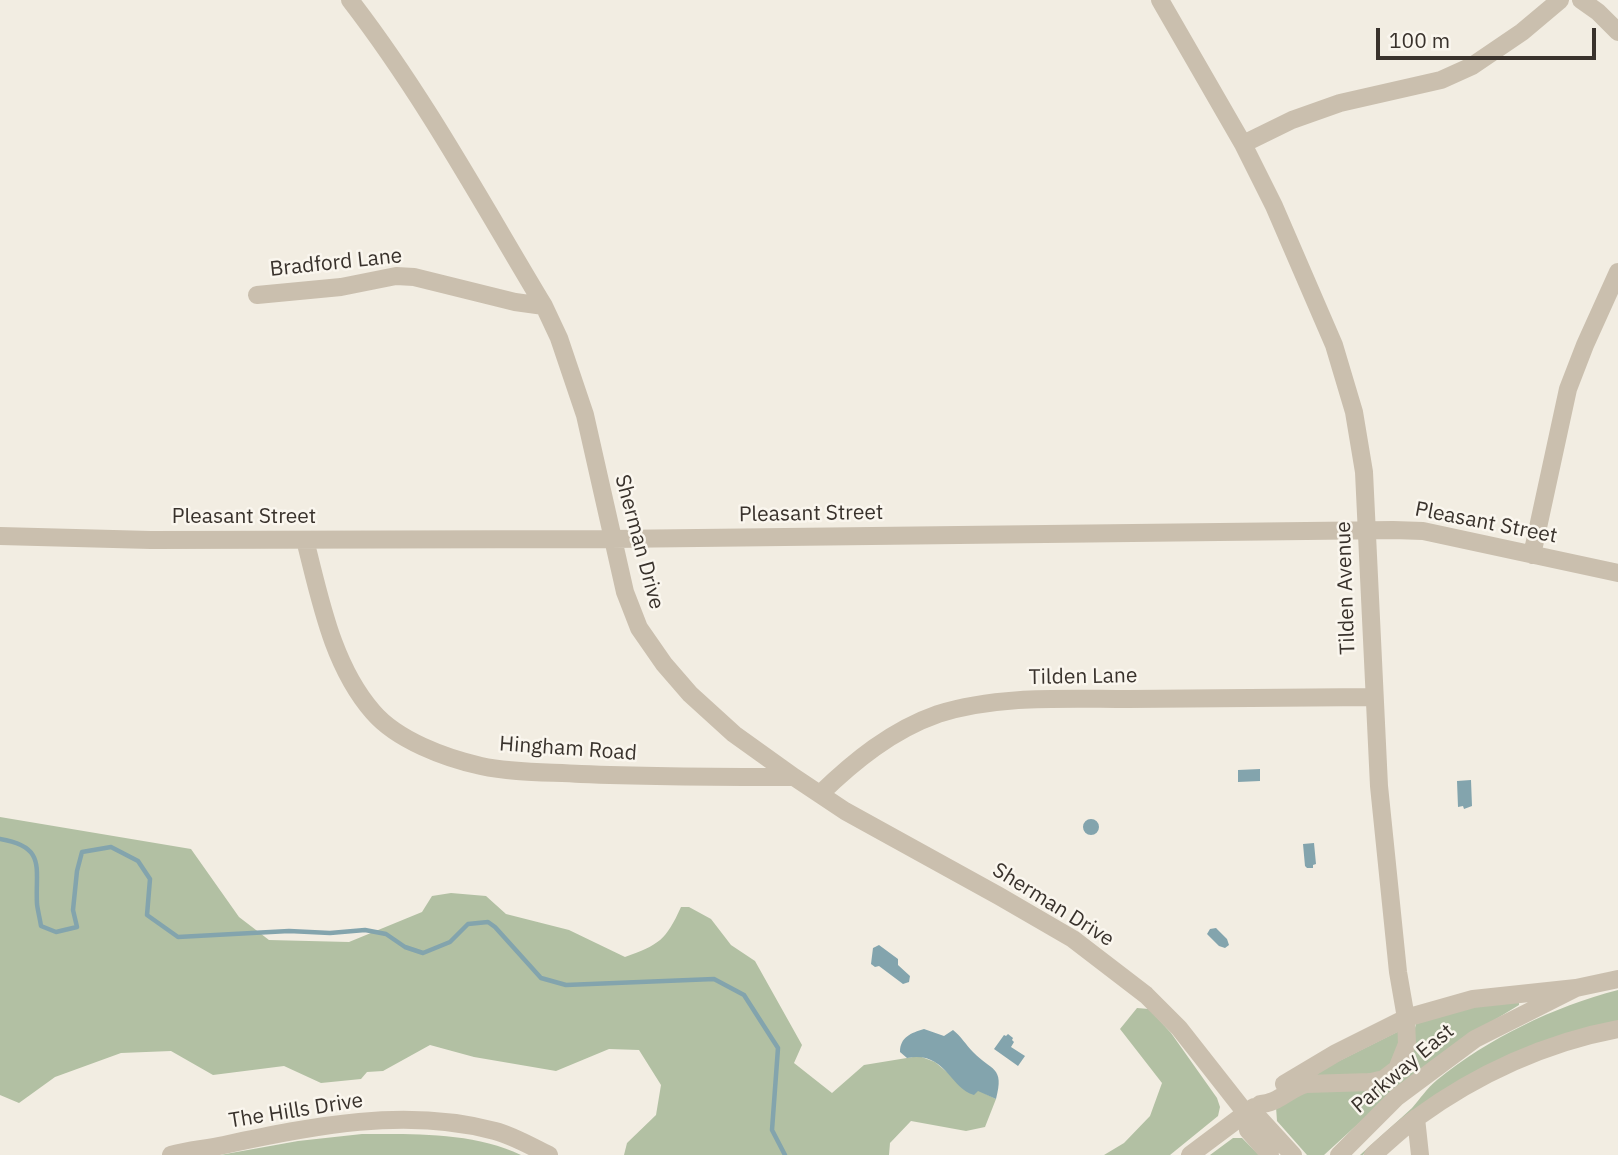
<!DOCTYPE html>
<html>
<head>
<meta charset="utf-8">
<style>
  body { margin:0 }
  #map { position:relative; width:1618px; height:1155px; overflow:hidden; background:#f2ede2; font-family:"IBM Plex Sans",sans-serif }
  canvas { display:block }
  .scale { position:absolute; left:1376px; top:28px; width:220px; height:32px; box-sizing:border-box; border:4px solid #39322c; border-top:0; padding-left:9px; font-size:21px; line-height:24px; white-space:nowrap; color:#39322c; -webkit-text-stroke:5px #faf6ee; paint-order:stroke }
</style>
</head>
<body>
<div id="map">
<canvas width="1618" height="1155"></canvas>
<div class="scale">100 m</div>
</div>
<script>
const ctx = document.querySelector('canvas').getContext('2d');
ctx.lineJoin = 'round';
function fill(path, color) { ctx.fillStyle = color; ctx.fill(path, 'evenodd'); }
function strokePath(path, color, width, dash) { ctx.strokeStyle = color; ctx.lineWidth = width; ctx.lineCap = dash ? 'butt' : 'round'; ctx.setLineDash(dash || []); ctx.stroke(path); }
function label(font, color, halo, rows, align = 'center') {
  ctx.font = font + ' "IBM Plex Sans",sans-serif'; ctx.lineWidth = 5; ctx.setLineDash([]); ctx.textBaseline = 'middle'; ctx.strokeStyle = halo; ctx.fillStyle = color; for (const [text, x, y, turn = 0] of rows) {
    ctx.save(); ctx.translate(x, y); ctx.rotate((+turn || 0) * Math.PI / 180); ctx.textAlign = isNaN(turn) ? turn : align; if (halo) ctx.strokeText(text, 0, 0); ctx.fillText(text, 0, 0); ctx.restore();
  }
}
const green = new Path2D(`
  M0,817L191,849L239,917L269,940L349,942L422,912L432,896L451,893L486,896L506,914L569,930L625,957C659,945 666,940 681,907H689L711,919L731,945L755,961L802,1045L794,1063L832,1093L864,1065L919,1056L935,1062L954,1078L996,1099L985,1127L966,1131L911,1121L890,1143L889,1155H624L627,1143L656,1115L661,1085L639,1050L609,1049L556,1071L474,1057L430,1045L383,1071L367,1072L361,1079L321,1083L284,1066L213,1075L171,1051L121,1053L55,1077L19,1103L0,1095Z
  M1618,990V1022L1559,1037L1378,1140L1363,1155H1360C1377,1139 1395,1124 1412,1108C1420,1099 1427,1088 1437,1080C1489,1038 1553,1007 1618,990Z
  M1519,1002V1005L1478,1030L1393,1092L1324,1155H1307L1277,1121L1276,1107C1284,1102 1295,1093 1304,1091C1340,1083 1391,1108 1411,1061C1416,1049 1412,1036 1416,1024L1467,1008Z
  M1137,1008L1149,1009L1171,1033L1217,1098L1220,1107L1218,1116L1170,1155H1104L1124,1143L1150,1116L1162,1083L1120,1029Z
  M1397,1032H1399V1052L1383,1073L1315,1077L1313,1074Z
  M362,1134C414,1134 473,1132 521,1155H220L298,1141Z
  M1233,1138H1242L1259,1155H1210Z`);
const water = new Path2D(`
  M1260,769V781L1238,782V770Z
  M1471,780L1472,806L1464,809L1463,806L1458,807L1457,781Z
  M1083 827a8 8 0 1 1 16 0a8 8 0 1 1-16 0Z
  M1314,843L1316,864L1313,865V868H1307L1305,866L1303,844Z
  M1216,928L1227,939L1229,945L1225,948L1219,946L1207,934L1210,929Z
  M879,945L898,959V965L910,976L909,982L903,984L879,966L875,967L871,964L873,948Z
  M924,1029L944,1036L953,1030C961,1036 966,1045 973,1052C991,1071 1005,1066 996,1099L978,1091L974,1095C949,1088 946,1051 907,1058L900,1052C900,1037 911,1033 924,1029Z
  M1008,1034L1013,1038L1012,1040L1014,1042L1011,1047L1025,1056L1018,1066L994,1049L1004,1035L1006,1036Z`);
const stream = new Path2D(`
  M0,839C47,847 35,868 37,904C38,912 40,919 41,926L56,932L77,927L73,910L77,871L82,852L111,847L138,861L150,879L147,915L178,937L289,931L330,933L365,930L386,934L405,947L423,953L450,942L468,924L488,922L495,927L541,978L566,985L714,979L744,995L778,1048L772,1130L785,1155`);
const minor = new Path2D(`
  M350,0C424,96 482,203 544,306L559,338L585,415L625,592L639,628L664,664L690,694L734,734L794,777L845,811L999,896L1073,939L1146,995L1179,1028L1245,1112L1261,1120L1293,1155
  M1160,0L1243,144L1274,206L1334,345L1354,412L1364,472L1379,786L1398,972L1406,1018L1407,1044L1397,1069L1384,1079L1371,1082L1306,1084C1290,1088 1277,1104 1260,1104
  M1581,0L1598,12L1618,32
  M1243,144L1292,120L1340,103L1441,80L1472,66L1522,32L1560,0
  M257,295L341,287L396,276L414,277L515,302L544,306
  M0,536L151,540L611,539L1393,530L1423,531L1618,573
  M305,540C320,598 332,665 373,712C397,740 445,758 481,766C513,773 548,772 581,774C652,777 723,777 794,777
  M1532,555L1568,389L1585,345L1618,272
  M820,794C854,761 892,730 938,714C998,695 1066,699 1128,699C1210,698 1292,698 1373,697
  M1284,1084L1336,1053L1406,1018L1473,999L1576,988
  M1245,1112L1248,1130L1270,1155
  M1416,1118L1420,1155
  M171,1155C188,1150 206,1149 224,1145C312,1126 406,1107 495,1131C514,1136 532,1147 549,1155
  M1190,1155L1254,1107
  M1339,1155L1397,1097L1475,1039L1576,988L1618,979
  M1373,1155C1388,1142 1402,1128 1418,1117C1477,1074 1547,1042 1618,1029`);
const streetNames = [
  ["Bradford Lane",336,263,-6],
  ["Pleasant Street",811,514,-1],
  ["Pleasant Street",244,517],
  ["Pleasant Street",1486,523,11],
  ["Sherman Drive",639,542,75],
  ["Tilden Avenue",1346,588,-92],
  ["Tilden Lane",1083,677,-1],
  ["Hingham Road",568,749,4],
  ["Sherman Drive",1053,905,32],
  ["Parkway East",1403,1069,-40],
  ["The Hills Drive",296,1111,-9]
];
fill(green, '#b2c0a3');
fill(water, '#83a4ad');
strokePath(stream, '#83a4ad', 4.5);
strokePath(minor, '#cabfae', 18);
label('21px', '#39322c', '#faf6ee', streetNames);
</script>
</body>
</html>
